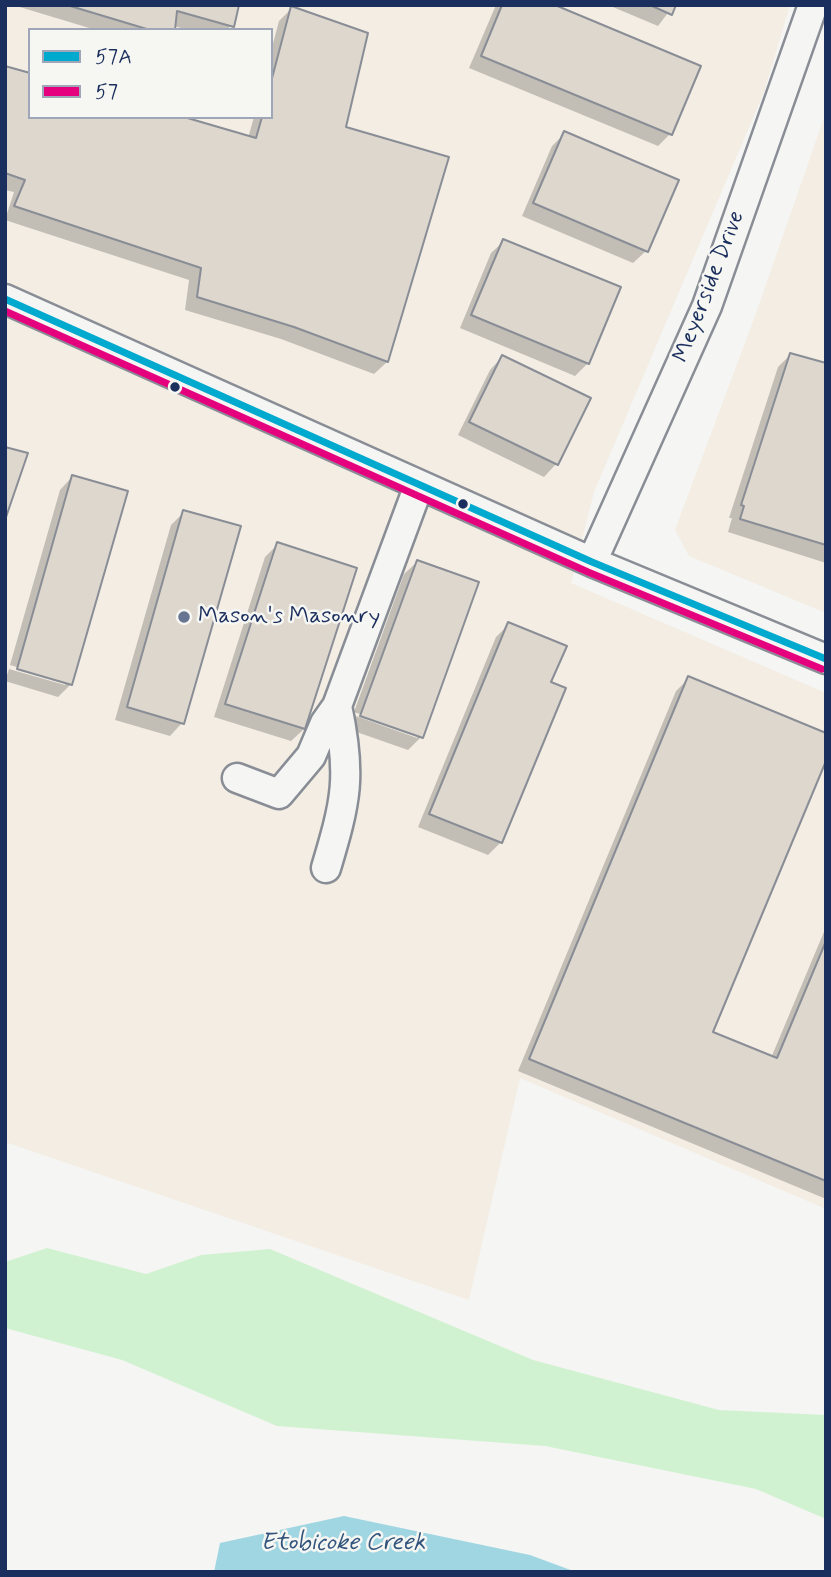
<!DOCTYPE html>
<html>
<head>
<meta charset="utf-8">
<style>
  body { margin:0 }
  #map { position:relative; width:831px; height:1577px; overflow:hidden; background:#f5f5f3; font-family:Mynerve,sans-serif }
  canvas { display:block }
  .frame { position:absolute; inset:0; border:7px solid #1b2f5e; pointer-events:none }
  .legend { position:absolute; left:28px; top:28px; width:245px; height:91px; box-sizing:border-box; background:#f6f6f2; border:2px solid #9ea6b7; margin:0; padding:9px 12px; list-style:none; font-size:21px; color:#1b2f5e }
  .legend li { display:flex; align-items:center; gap:14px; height:35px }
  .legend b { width:35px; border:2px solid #9ea6b7 }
</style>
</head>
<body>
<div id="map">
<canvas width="831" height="1577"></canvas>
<div class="frame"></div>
<ul class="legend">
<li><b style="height:9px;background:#00a9ce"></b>57A</li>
<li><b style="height:9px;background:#e5007d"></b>57</li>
</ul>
</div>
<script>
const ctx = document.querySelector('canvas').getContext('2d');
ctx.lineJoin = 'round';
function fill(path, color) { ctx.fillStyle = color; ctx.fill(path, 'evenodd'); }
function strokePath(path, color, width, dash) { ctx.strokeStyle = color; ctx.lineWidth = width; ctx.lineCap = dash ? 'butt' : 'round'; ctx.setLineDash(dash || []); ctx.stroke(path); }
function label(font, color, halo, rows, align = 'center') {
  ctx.font = font + ' Mynerve,sans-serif'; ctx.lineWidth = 5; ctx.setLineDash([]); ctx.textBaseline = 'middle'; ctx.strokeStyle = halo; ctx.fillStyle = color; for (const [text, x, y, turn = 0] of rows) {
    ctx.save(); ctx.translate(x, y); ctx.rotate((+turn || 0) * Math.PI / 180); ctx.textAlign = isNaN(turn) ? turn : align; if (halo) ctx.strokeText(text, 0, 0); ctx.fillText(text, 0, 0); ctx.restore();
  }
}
const built = new Path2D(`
  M5,5H790L764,92L594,492L571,583L826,693V1209L520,1078L469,1300L5,1142ZM30,30H271V117H30Z
  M826,112V613L689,556L675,530L755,316Z`);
const green = new Path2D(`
  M47,1248L146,1274L201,1255L270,1249L533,1360L719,1410L826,1415V1519L756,1489L545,1446L277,1426L122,1360L5,1328V1262Z`);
const water = new Path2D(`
  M344,1516L530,1555L576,1572H214L220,1543Z`);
const shadow = new Path2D(`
  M13,5H237L228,30H188L174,26L173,30H96Z
  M496,5H551L670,134L658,146L469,68Z
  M608,5H674L658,26Z
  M292,8L344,128L387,362L374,374L281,339L185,310L189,280L5,220L14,192L5,190V68L30,117L248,138L254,117H271V51L279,21Z
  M565,133L646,251L633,263L522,216L552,146Z
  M504,241L588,363L575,376L460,328L491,253Z
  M790,355L826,365V563L728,532L732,518H729L778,367Z
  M502,357L588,399L556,464L544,477L458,435L490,370Z
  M72,477L71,684L58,697L5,681L9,669L65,685V681L10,665L60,490Z
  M184,512L182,723L170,736L115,720L171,525Z
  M278,544L304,729L291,741L214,717L265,557Z
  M417,562L421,737L408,750L348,729L353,715L417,738V734L354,712L404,574Z
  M509,624L549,683L501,842L488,855L418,827L496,637Z
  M689,678L710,1033L771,1058L826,927V1199L518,1071L676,691Z`);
const building = new Path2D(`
  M67,5H239L234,27L177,11L175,30H150Z
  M502,5H555L701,66L672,135L481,56Z
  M650,5H676L672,15Z
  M291,6L368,33L346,127L449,157L388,362L294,327L197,297L201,268L14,206L25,180L5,173V66L30,73V117H184L256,138L262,117H271V82Z
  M564,131L679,180L648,252L533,203Z
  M503,239L621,287L589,364L471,315Z
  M790,353L826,363V545L740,519L744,506L741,505Z
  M502,355L591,398L558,465L469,422Z
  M5,447L28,453L5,520Z
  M72,475L128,491L72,685L17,669Z
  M183,510L241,526L184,724L127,707Z
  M277,542L357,568L305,729L225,704Z
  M417,560L479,582L423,738L360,716Z
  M508,622L567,646L551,682L566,688L502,843L429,814Z
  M688,676L826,733V761L713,1032L777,1058L826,941V1181L529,1059Z`);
const minor = new Path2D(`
  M5,299L592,562L826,659
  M592,562L707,306L813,5
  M237,778L279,794L311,756L325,723L337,706
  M326,868C346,801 352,776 337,706L419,485`);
const bus1 = new Path2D(`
  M5,299L592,562L826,659`);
const bus2 = new Path2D(`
  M5,311L588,572L822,669`);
const markers = [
  [175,387,6,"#1b2f5e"],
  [463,504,6,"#1b2f5e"],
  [184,617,7,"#677492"]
];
const streetNames = [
  ["Meyerside Drive",710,287,-69]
];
const poiNames = [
  ["Mason's Masonry",198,617]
];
const waterNames = [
  ["Etobicoke Creek",343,1544]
];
fill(built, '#f3ede3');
fill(green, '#d1f2d1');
fill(water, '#a0d6e2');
fill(shadow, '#0003');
fill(building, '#ded7ce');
strokePath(building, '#898d95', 2);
strokePath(minor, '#898d95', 33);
strokePath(minor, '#f5f5f3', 28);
strokePath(bus1, '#00a9ce', 7);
strokePath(bus2, '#e5007d', 7);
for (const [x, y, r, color] of markers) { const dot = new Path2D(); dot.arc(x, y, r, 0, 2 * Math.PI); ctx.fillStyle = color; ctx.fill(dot); strokePath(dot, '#f6f6f2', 2.5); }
label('23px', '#1b2f5e', '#f6f6f2', streetNames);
label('23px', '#1b2f5e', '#f6f6f2', poiNames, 'left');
label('italic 24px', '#33557d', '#f6f6f2', waterNames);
</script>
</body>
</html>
